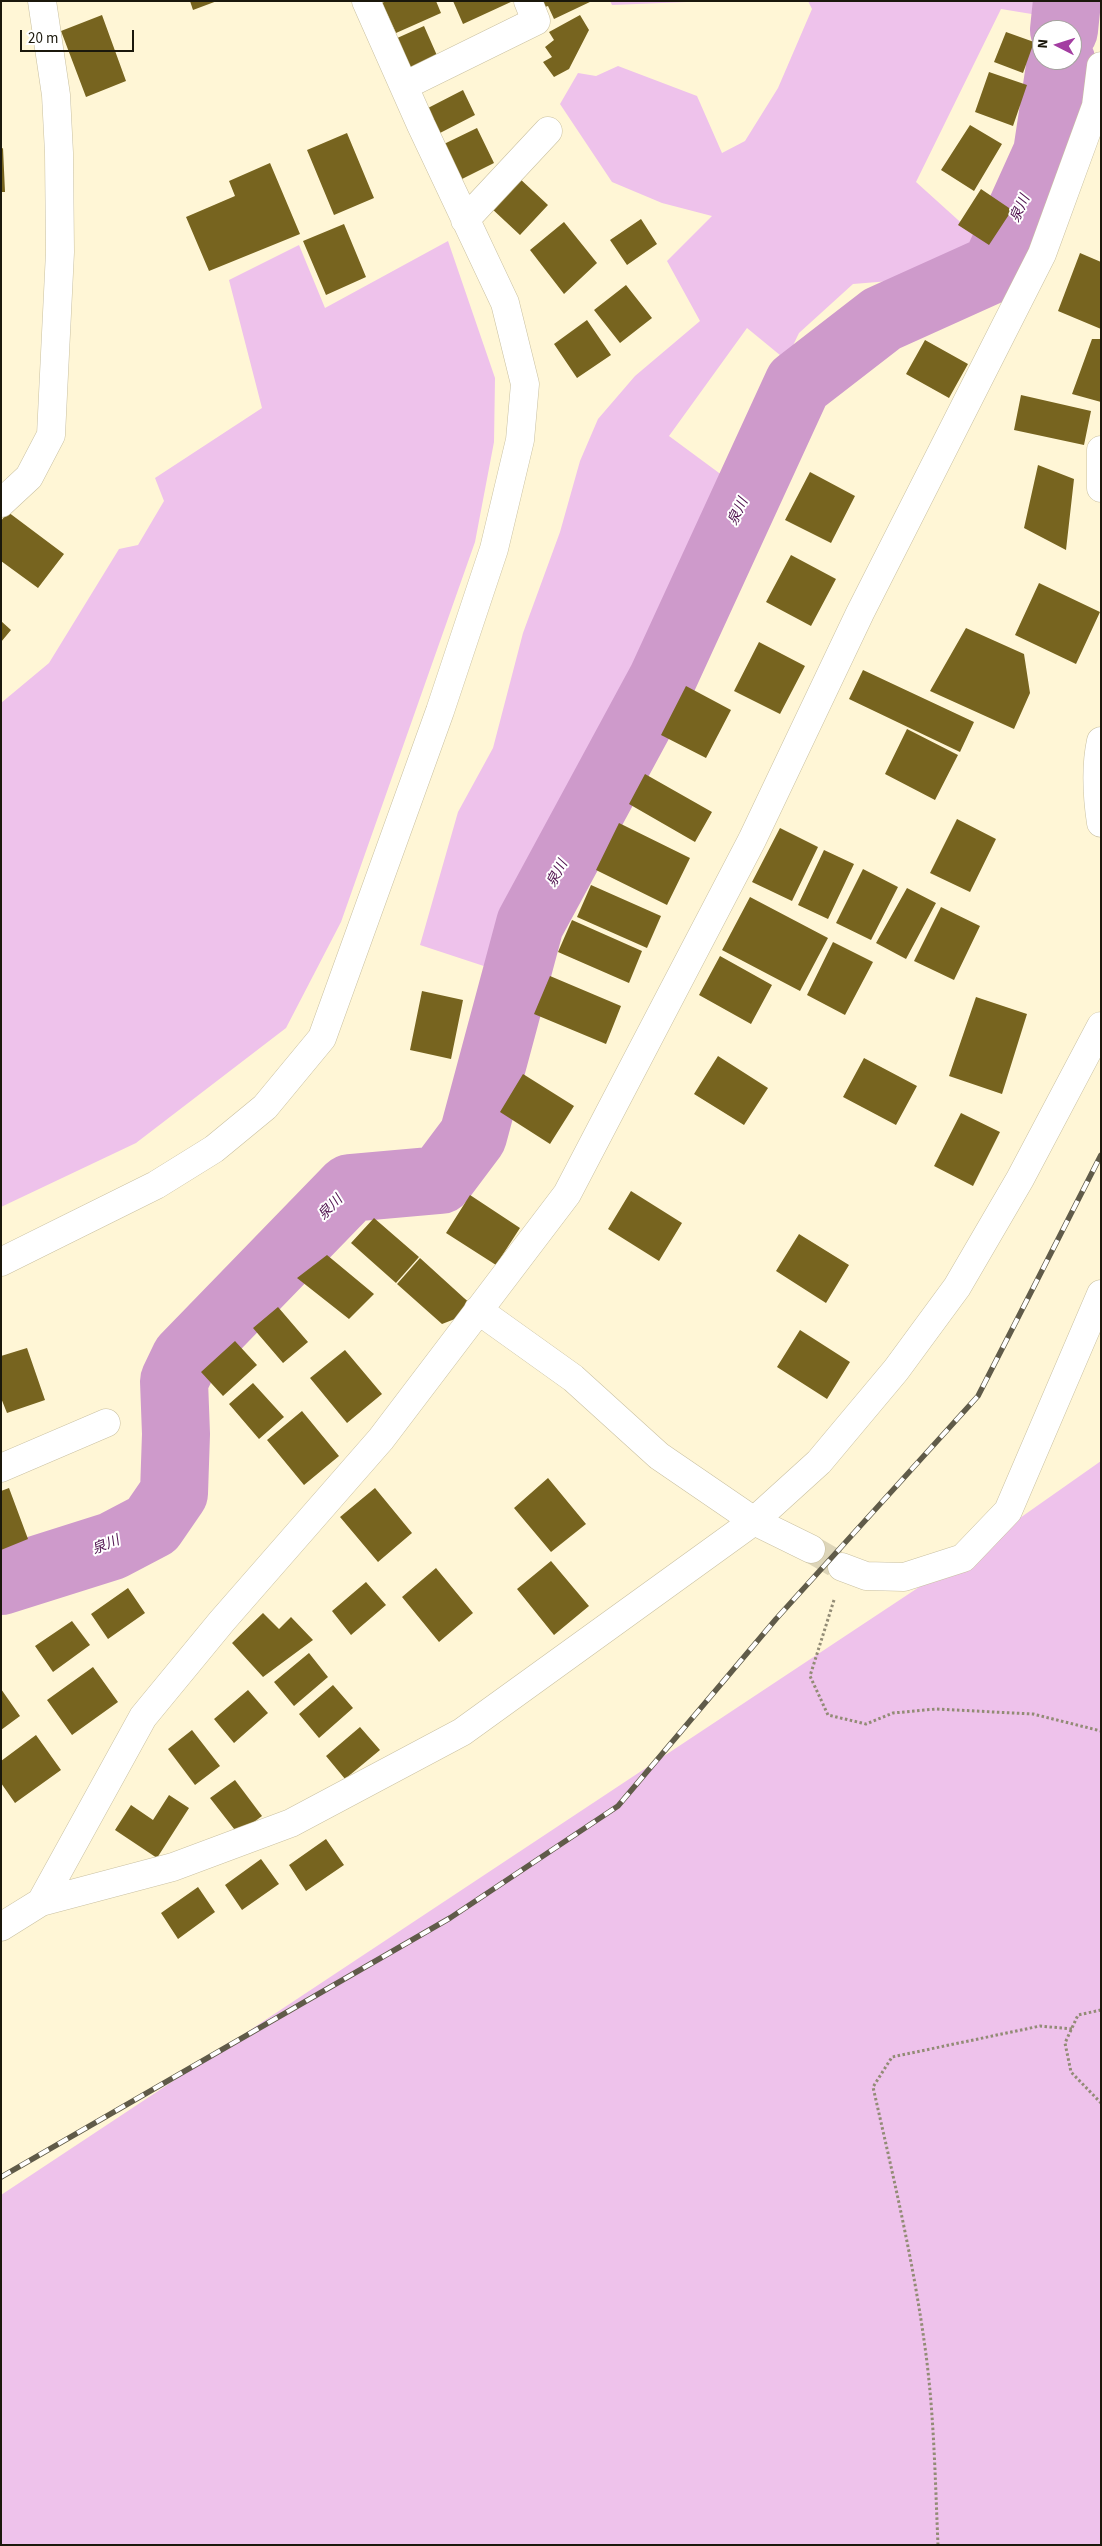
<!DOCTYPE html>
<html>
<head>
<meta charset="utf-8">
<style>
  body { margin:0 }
  #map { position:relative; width:1102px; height:2546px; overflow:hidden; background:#fff6d6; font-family:"Source Sans 3",sans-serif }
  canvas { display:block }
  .frame { position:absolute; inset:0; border:2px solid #1b180c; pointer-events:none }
  .north { position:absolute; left:1032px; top:20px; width:50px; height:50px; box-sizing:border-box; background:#fff; border:1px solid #a4a39e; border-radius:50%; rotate:275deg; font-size:14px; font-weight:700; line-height:20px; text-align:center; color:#1b180c }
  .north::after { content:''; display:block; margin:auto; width:18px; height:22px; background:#a33da1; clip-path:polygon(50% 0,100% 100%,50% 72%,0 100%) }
  .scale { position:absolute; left:20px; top:30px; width:114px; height:22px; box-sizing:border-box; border:2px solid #1b180c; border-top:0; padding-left:6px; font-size:15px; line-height:18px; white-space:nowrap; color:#1b180c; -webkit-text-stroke:4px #fff; paint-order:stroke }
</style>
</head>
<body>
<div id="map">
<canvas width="1102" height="2546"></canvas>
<div class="frame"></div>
<div class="north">N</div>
<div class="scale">20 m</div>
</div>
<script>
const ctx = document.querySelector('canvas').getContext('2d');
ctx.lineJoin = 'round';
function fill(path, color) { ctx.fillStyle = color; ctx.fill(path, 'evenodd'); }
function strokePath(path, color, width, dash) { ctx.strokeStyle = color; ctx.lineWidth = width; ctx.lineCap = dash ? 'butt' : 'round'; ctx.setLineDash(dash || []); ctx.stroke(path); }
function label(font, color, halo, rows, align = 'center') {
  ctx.font = font + ' "Source Sans 3","Noto Sans JP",sans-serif'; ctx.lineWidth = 4; ctx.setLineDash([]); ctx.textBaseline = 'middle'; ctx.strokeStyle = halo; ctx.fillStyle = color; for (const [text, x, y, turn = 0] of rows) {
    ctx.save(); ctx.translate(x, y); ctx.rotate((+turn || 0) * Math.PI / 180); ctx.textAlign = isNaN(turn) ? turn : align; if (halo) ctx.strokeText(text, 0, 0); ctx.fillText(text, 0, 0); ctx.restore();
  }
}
const green = new Path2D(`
  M610,1H712L612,5Z
  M808,1H1052L1050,17L1001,9L916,182L978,238L927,278L853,284L799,333L786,360L747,328L669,436L734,484L606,750L543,871L522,905L502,972L420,945L458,812L493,748L523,633L560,532L580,461L598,419L635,376L700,321L667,261L712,216L662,203L612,182L560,104L578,73L596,76L618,66L697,96L722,153L745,141L778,88L812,9Z
  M448,241L495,378L494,442L475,542L341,922L286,1028L136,1143L1,1207V703L49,663L119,549L138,545L164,501L155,478L262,408L229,280L299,245L325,308Z
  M1101,1461V2545H1V2195L963,1558Z`);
const river = new Path2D(`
  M1064,30L1067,1
  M1,1581L112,1546L152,1525L174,1493L176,1434L174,1381L185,1358L350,1188L440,1180L473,1136L530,924L662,680L798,384L882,319L995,268L1047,153L1061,60`);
const building = new Path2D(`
  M190,1H217L193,10Z
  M386,1H436L441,13L396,33L382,3Z
  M453,1H513L463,24Z
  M535,1H592L554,19L548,6L539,9Z
  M102,15L126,81L86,97L61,31Z
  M580,15L589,30L569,69L554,77L543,62L552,57L545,47L554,40L549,32Z
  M424,26L439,60L417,70L407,66L395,39Z
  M1006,32L1034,42L1023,73L994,62Z
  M989,72L1027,85L1013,126L975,112Z
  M463,90L475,115L440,133L428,108Z
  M970,125L1002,144L974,191L941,170Z
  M477,128L494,163L462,179L444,144Z
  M347,133L374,198L334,215L307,150Z
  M3,148L5,192H1V149Z
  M270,163L300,234L209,271L186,217L235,196L229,181Z
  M518,177L548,205L520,235L490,207Z
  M981,189L1012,210L989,245L958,225Z
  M641,219L657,244L627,265L610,240Z
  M564,222L597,263L564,294L530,250Z
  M344,224L366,277L326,295L303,241Z
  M1080,253L1101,262V329L1058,311Z
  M626,285L652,318L620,343L594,310Z
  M587,320L611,355L577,378L554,344Z
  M1092,339H1101V402L1072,394Z
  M925,340L968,364L949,398L906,374Z
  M1021,395L1091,411L1084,445L1014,430Z
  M1038,465L1074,479L1066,550L1024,528Z
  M810,472L855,496L831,543L785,520Z
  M8,512L64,554L38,588L1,561V521Z
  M791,555L836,579L811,626L766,602Z
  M1039,583L1100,612L1076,664L1015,635Z
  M1,621L11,630L1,642Z
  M966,628L1024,654L1030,693L1014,729L930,691Z
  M759,642L805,666L780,714L734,691Z
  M863,670L974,722L960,752L849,699Z
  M686,686L731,710L706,758L661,735Z
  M907,729L958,755L935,800L885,774Z
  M645,774L712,812L695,842L629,804Z
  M957,819L996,839L970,892L930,873Z
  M619,823L690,858L667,905L596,870Z
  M780,828L818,847L792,901L752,882Z
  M824,850L854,864L828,919L798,905Z
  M863,869L898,887L871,940L836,923Z
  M591,885L661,916L647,948L577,917Z
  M907,888L936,903L906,959L876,943Z
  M750,897L828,938L800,991L722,950Z
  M941,907L980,926L954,980L914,961Z
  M572,920L642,951L629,983L558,952Z
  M833,942L873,962L845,1015L807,995Z
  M720,956L772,985L751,1024L699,995Z
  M550,976L621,1006L606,1044L534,1014Z
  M422,991L463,1000L451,1059L410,1050Z
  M976,997L1027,1014L1002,1094L949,1076Z
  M718,1056L768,1088L744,1125L694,1094Z
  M864,1058L917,1086L896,1125L843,1097Z
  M523,1074L574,1106L550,1144L500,1112Z
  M961,1113L1000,1132L973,1186L934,1166Z
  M631,1191L682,1223L659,1261L608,1229Z
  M470,1195L520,1228L496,1265L446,1233Z
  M374,1218L419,1257L396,1283L351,1243Z
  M799,1234L849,1265L826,1303L776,1271Z
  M327,1255L374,1294L349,1319L297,1278Z
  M420,1258L464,1298L478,1310L442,1324L397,1284Z
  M278,1307L308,1342L283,1363L253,1328Z
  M800,1330L850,1362L827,1399L777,1367Z
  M235,1341L257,1365L223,1396L201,1372Z
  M27,1348L45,1400L7,1413L1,1398V1356Z
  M345,1350L382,1394L347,1423L310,1378Z
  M253,1383L284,1417L259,1439L229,1404Z
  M302,1411L339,1456L304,1485L267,1440Z
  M548,1478L586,1524L551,1552L514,1508Z
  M9,1488L28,1539L1,1550V1491Z
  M375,1488L412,1533L378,1562L340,1517Z
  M551,1561L589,1606L554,1635L517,1589Z
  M436,1568L473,1613L439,1642L402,1597Z
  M366,1582L386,1605L351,1635L332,1611Z
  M128,1588L145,1613L108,1639L91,1614Z
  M263,1613L279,1629L291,1617L313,1640L263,1677L232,1643Z
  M72,1621L90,1645L53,1672L35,1646Z
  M309,1653L328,1677L294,1706L274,1682Z
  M93,1667L118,1702L72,1735L47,1700Z
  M333,1685L353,1708L319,1738L299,1714Z
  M1,1689L20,1716L1,1730Z
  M248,1690L268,1713L234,1743L214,1719Z
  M360,1727L380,1750L345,1779L326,1756Z
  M192,1730L220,1766L195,1785L168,1749Z
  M36,1735L61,1770L15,1803L1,1783V1761Z
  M235,1780L262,1816L238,1834L210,1798Z
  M169,1795L189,1808L157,1858L115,1830L131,1805L153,1820Z
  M326,1839L344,1865L306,1891L289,1865Z
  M261,1859L279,1884L242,1910L225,1885Z
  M198,1887L215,1912L178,1939L161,1913Z`);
const minorTunnel = new Path2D(`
  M811,1549L842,1567`);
const path = new Path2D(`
  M834,1600L810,1676L828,1715L866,1724L893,1713L936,1709L1033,1714L1101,1731
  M1101,2010L1078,2015L1065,2043L1071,2072L1101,2103
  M938,2545C935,2476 934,2408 924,2340C912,2255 892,2171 873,2087L892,2057L1040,2026L1072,2029`);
const minor = new Path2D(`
  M404,86L536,21L528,1
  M465,220L548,131
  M1101,450V488
  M1,503L29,477L51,435L60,252L59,153L56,95L42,1
  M1101,741C1095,768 1097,796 1101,823
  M1,1262L156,1185L214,1149L265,1107L322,1038L440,711L494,549L520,440L525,384L505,303L421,125L366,1
  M478,1310L573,1378L659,1456L754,1521L811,1549
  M1,1468L106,1423
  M842,1567L866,1576L904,1577L963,1558L1008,1511L1101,1294
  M41,1902L143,1717L222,1621L381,1439L567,1194L752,840L860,613L1042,254L1096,106L1101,66
  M1,1927L41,1902L173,1867L291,1823L462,1732L754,1521L819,1462L896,1370L957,1287L1020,1179L1101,1026`);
const rail = new Path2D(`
  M1,2177L450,1918L618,1806L776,1619L978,1396L1101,1155`);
const waterNames = [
  ["泉川",1021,209,-66],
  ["泉川",739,512,-65],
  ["泉川",558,874,-62],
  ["泉川",331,1208,-46],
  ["泉川",106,1546,-22]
];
fill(green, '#eec2eb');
strokePath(river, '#ce9acb', 68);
fill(building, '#77641f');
strokePath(minorTunnel, '#ddd5b8', 28, [28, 14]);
strokePath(minor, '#c9c0a1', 29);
strokePath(path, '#928b75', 3, [2.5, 2.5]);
strokePath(minor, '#fff', 28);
strokePath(rail, '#605b49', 5.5);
strokePath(rail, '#fff', 4, [11]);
label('italic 14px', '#50124f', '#fff', waterNames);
</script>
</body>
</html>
